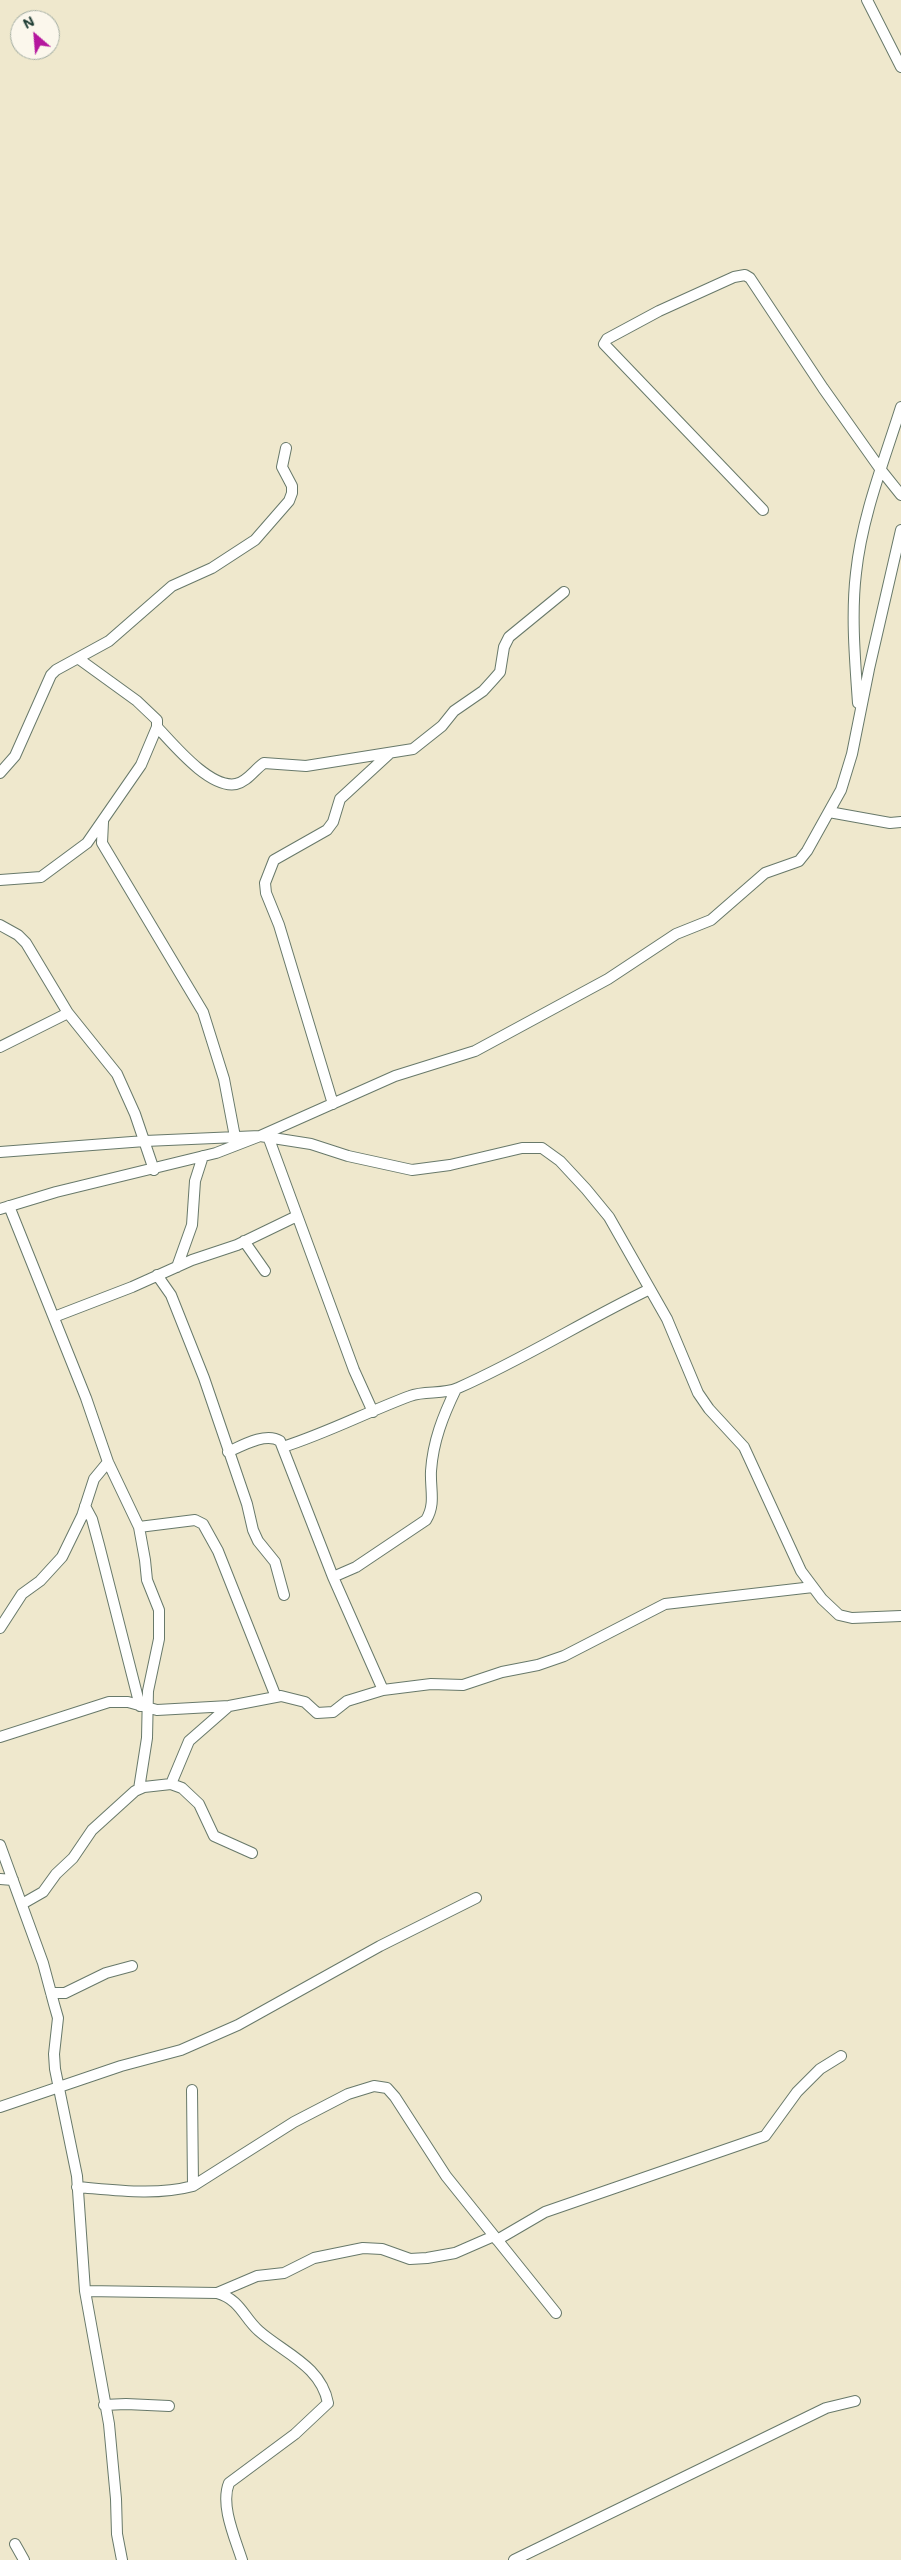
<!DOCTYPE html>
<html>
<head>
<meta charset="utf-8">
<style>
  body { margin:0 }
  #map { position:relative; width:901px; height:2560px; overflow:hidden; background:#efe8cd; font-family:Mali,sans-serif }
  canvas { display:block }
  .north { position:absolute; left:10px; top:10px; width:50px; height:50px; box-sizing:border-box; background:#fbf7ec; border:1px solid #a3ada2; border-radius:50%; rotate:333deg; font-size:14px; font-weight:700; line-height:20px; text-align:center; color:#1f3d34 }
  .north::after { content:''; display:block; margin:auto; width:18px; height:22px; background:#b5179e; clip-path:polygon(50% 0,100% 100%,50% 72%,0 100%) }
</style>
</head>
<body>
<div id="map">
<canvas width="901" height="2560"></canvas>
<div class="north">N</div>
</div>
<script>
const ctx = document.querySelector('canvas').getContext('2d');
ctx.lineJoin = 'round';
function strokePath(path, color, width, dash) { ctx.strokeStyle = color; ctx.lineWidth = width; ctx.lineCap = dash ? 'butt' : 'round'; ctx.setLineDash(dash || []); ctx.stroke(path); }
const minor = new Path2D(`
  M867,0L901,67
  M763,510L604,344L607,339L659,311L734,277L745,275L750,278L823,388L881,470L901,495
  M858,703C855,660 851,615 856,573C862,516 884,461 901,407
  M157,727C174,745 210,789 236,784C247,782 255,769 264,763L306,766L413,749L442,726L454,711L483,691L493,680L500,672L504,647L509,637L564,592
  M0,773L15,756L51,675L56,670L109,641L172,586L212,568L255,540L289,501L292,493V486L282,467L286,448
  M829,812L890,823L901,822
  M103,822L102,843L203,1012L224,1079L235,1137
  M0,880L41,877L87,843L141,765L157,727V720L137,701L79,659
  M0,925L18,935L26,943L68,1013L117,1074L135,1114L154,1170
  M0,1047L68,1013
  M333,1104L279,925L266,893L265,883L274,860L327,830L333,822L340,799L390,753
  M269,1139L354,1370L373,1412
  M0,1152L145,1141L260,1136L311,1144L348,1156L412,1170L450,1165L522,1148H542L560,1161L586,1189L609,1217L667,1319L698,1393L709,1409L744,1447L801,1571L822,1599L839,1615L852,1618L901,1616
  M9,1206L86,1398L108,1462L139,1527L145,1560L147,1580L159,1610V1639L148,1691L147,1738L139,1789
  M0,1209L56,1192L216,1153L260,1136L395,1076L475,1051L608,979L676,934L711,920L765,873L799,861L807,851L841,790L852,754L869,669L901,530
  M244,1241L265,1271
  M177,1267L192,1225L195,1181L203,1156
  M157,1275L171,1295L204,1378L247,1504L253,1530L258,1541L275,1562L284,1595
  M54,1317L132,1287L192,1260L237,1245L297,1216
  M283,1447C327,1433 367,1412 410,1396C425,1390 443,1395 458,1388C524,1359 585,1320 650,1289
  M228,1452C243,1445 266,1432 280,1441L333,1577L383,1690
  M85,1506L92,1519L99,1545L140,1706
  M139,1527L195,1520L203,1524L218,1551L276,1697
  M333,1577L356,1567L426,1520C436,1504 430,1489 431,1471C433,1441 443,1416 456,1389
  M0,1628L22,1594L40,1581L62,1557L82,1516L94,1479L108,1462
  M0,1737L109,1702H128L157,1710L229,1706L281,1696L305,1702L317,1713L333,1712L347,1701L383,1690L431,1684L463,1685L502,1672L538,1665L564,1656L665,1604L813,1587
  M171,1784L189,1741L229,1706
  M0,1845L43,1963L54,2004L58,2018L54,2054L55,2069L77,2176L85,2291L109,2424L116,2499L117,2534L122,2560
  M0,1879L13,1880
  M22,1904L43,1892L56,1874L73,1858L92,1830L135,1791L144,1787L171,1784L182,1788L199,1804L214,1836L252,1853
  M51,1993H65L106,1973L132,1966
  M192,2090L193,2186
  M0,2107L121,2066L181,2050L238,2025L380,1946L476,1898
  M77,2187C114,2190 156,2196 193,2186L294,2122L348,2094L374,2086L387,2088L395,2097L446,2176L556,2313
  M497,2240L545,2212L765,2136L797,2092L820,2069L841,2056
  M85,2291L217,2293L257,2276L284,2273L314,2258L363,2248L382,2249L410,2259L427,2258L455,2253L494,2236
  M217,2293C241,2300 243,2317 259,2331C284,2353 321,2366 328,2403L295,2434L229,2483C220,2505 235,2538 242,2560
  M104,2405L126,2404L169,2406
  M15,2544L24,2560
  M514,2560L826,2408L855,2401`);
strokePath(minor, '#68796a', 12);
strokePath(minor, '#fff', 10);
</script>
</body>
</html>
